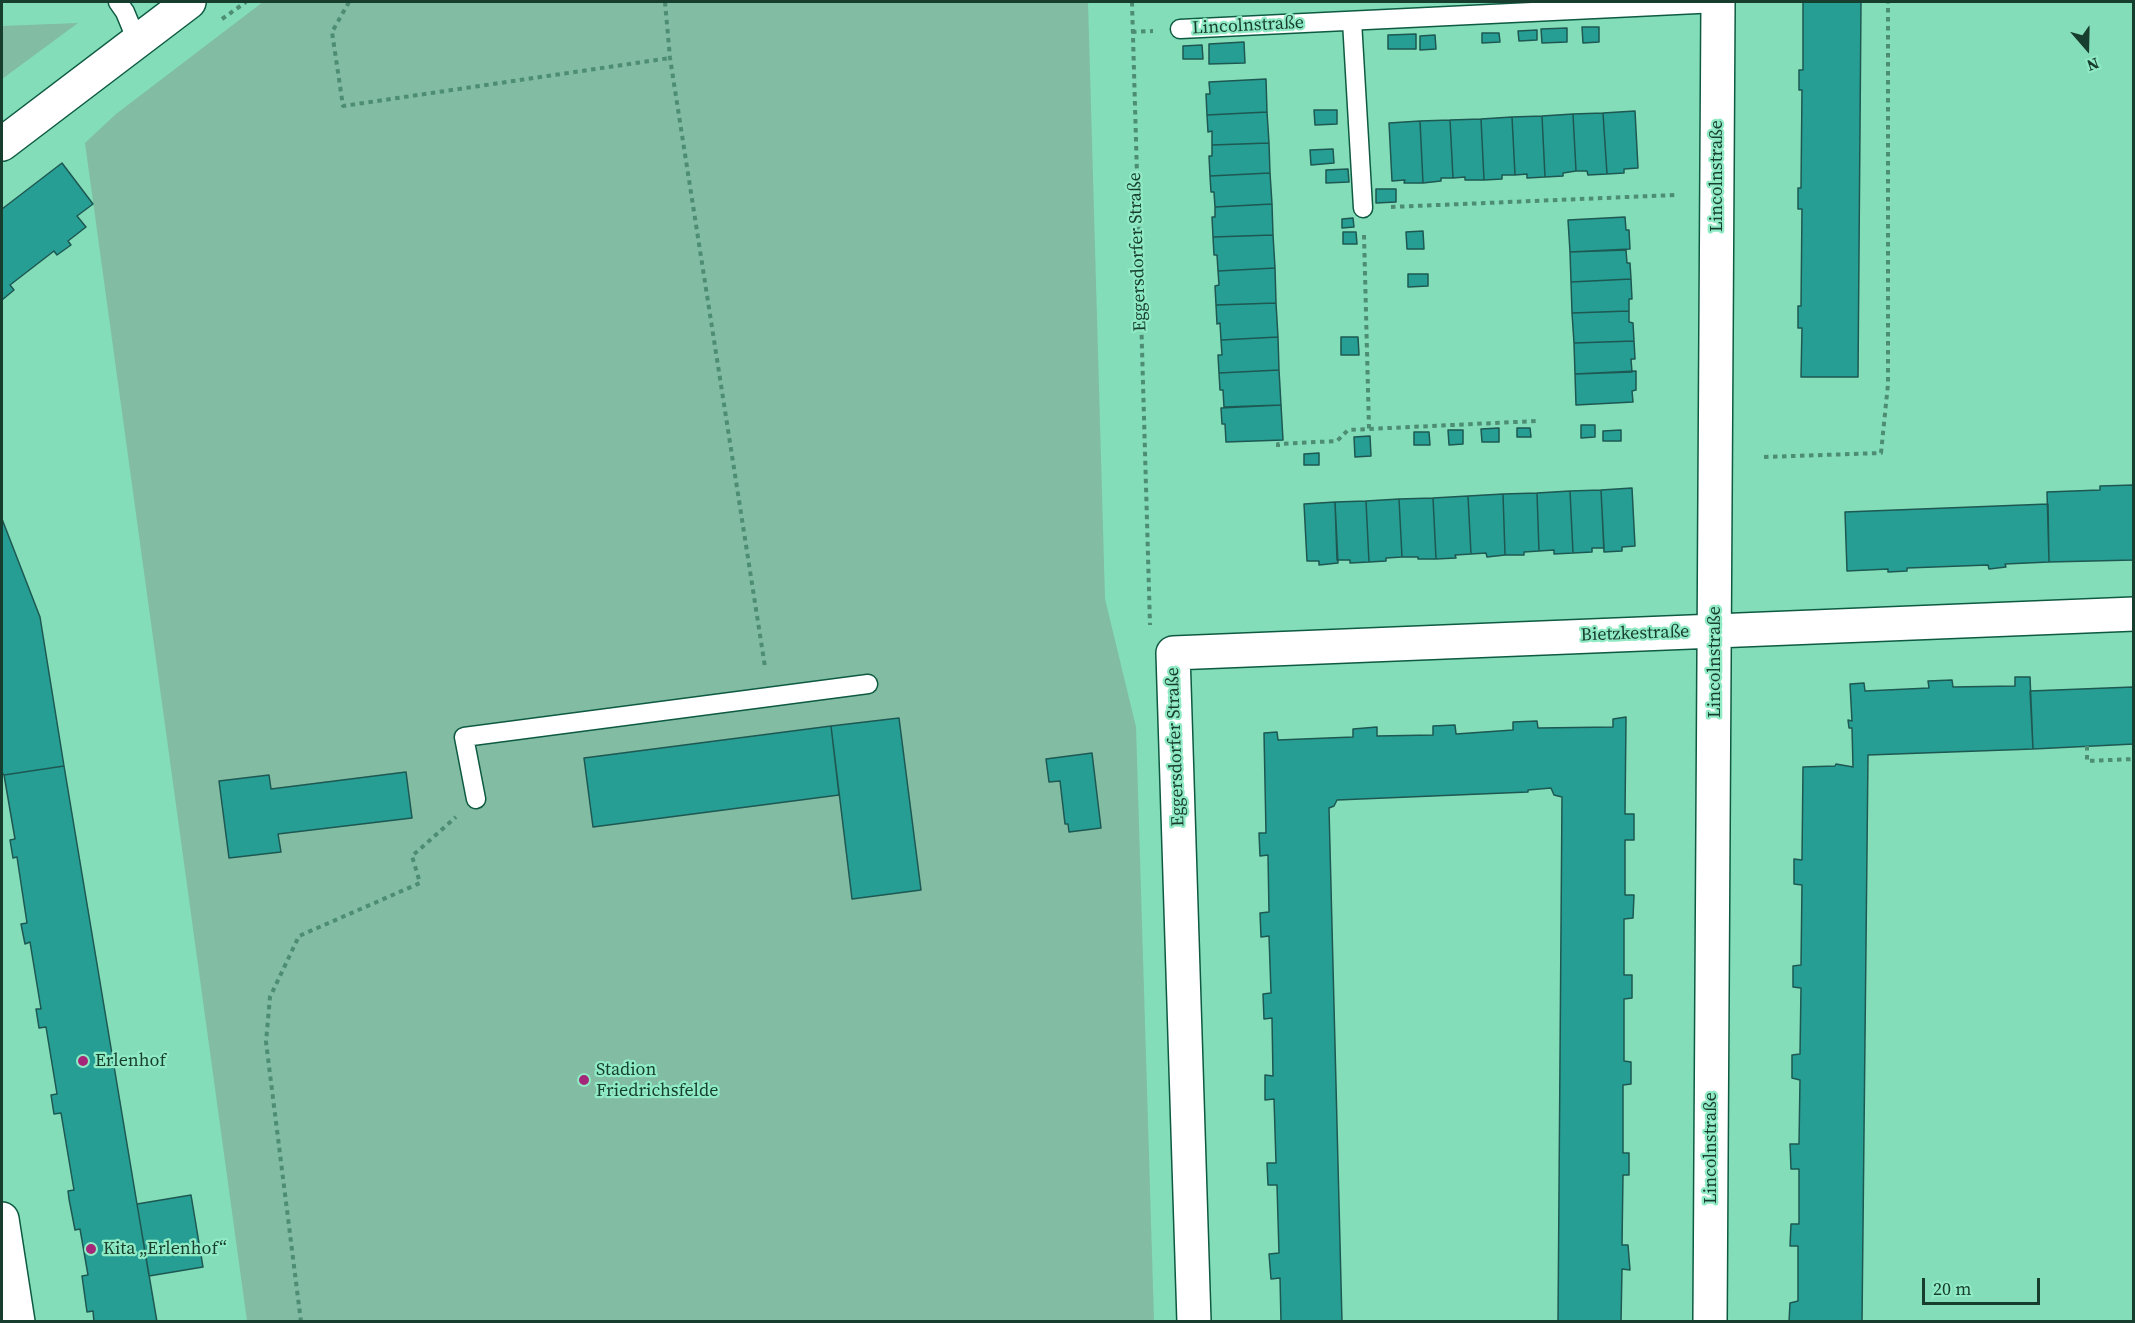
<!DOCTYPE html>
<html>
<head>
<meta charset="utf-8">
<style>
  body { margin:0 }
  #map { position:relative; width:2135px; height:1323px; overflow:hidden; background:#83ddb8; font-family:"Source Serif 4",serif }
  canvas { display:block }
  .frame { position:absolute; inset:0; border:3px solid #173d2f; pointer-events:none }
  .north { position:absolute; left:2057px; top:18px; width:60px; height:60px; -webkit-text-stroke:4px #90ebc5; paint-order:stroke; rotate:160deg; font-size:16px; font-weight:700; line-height:24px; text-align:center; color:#173d2f }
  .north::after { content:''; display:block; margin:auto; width:21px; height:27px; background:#173d2f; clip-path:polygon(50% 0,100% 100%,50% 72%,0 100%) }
  .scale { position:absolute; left:1922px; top:1278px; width:118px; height:27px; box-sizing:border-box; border:3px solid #173d2f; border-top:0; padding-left:8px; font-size:18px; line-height:21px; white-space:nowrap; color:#173d2f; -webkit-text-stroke:4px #90ebc5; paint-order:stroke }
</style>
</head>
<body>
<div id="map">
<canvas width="2135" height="1323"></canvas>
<div class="frame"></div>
<div class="north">N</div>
<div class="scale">20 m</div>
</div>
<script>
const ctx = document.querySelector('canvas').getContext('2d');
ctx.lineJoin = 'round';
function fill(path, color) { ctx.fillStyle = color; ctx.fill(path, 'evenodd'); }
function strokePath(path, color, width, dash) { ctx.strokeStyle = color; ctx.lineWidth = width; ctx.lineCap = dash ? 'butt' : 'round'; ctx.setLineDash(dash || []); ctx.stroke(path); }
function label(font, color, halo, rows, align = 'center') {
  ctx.font = font + ' "Source Serif 4",serif'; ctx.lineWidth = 4.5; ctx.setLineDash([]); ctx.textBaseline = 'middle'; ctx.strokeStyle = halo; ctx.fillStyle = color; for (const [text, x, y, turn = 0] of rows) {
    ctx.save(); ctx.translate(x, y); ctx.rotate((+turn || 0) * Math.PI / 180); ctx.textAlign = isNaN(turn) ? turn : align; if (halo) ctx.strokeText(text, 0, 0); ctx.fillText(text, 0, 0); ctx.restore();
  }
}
const green = new Path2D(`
  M263,2H1088L1105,599L1136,727L1154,1321H247L85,143L116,114Z
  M78,23L2,79V26Z`);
const building = new Path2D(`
  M1803,2H1861L1858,377H1801L1802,328H1798V306H1801L1802,209H1798V188H1801L1802,90H1799V70H1803Z
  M1582,27H1599V42L1583,43Z
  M1567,28V42L1542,43L1541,29Z
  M1537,30V40L1519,41L1518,31Z
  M1482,33H1499L1500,42L1482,43Z
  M1416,34V49H1388V35Z
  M1435,35L1436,49L1420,50V36Z
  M1244,42L1245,63L1209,64V44Z
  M1202,45L1203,59H1183V46Z
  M1266,79L1267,112L1207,115L1206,94H1210L1209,82Z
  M1314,110H1337V124L1315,125Z
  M1635,111L1638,168L1624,169V173L1607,174L1603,113Z
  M1267,112L1269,143L1212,145V131L1208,132L1207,115Z
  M1603,113L1607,174L1588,175L1587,171H1576L1573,114Z
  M1573,114L1576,171L1563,173V176L1545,177L1542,116Z
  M1542,116L1545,177L1527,178V174L1515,175L1512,117Z
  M1512,117L1515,175H1502V179L1484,180L1481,119Z
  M1481,119L1484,180H1465V177L1453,178L1450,120Z
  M1450,120L1453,178H1441V181L1423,183L1420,121Z
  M1420,121L1423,183H1404L1405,180L1392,181L1389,123Z
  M1269,143L1270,173L1210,176L1209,156H1212V145Z
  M1333,149L1334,163L1311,165L1310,150Z
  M62,163L93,204L77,216L86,227L68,241L71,245L57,255L54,251L10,285L14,290L2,300V209Z
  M1348,169L1349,182L1326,183V170Z
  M1270,173L1272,204L1215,207L1214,192H1211L1210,176Z
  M1376,189H1396V202L1376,203Z
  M1272,204L1273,235L1213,237L1212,217H1215V207Z
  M1625,217L1626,230H1629L1630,249L1570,252L1568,220Z
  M1353,218L1354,227L1342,228V219Z
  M1423,231L1424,249H1407L1406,232Z
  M1343,232H1356L1357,244H1343Z
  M1273,235L1275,268L1218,271L1217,255H1214L1213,237Z
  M1626,250L1627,263H1630L1631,279L1571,282L1570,252Z
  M1275,268L1276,303L1216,305L1215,286L1219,285L1218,271Z
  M1408,274H1428V286L1408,287Z
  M1631,279L1632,299H1629V311L1572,313L1571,282Z
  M1276,303L1278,337L1221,340L1220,323L1217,324L1216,305Z
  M1629,311V322L1633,323L1634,341L1574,343L1572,313Z
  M1278,337L1279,370L1219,373L1218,355H1222L1221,340Z
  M1341,337H1358L1359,355H1341Z
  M1634,341L1635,359H1631L1632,372L1575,374L1574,343Z
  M1279,370L1281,405L1224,407L1223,390H1220L1219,373Z
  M1636,371V390L1632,391L1633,402L1576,405L1575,374Z
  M1281,405L1283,440L1226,442L1225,424H1222L1221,408Z
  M1581,425H1595V437L1581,438Z
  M1499,428V442H1482L1481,429Z
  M1517,428H1530L1531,437H1517Z
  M1448,430H1463V444L1449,445Z
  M1621,430V441H1603V431Z
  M1414,432H1429L1430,445H1414Z
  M1370,436L1371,456L1355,457L1354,437Z
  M1319,453V465H1304V454Z
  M2134,485V560L2049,562L2047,492L2100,490V486Z
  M1632,488L1635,546L1622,547V551L1604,552L1601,490Z
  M1601,490L1604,548H1592V552L1573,553L1570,491Z
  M1570,491L1573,553L1554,554V550L1539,551L1537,493Z
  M1537,493L1539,551L1524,552V555H1505L1503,494Z
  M1503,494L1505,555L1487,557L1486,553L1471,554L1468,496Z
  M1468,496L1471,554L1455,555L1456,558L1436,559L1433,498Z
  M1433,498L1436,559H1418V557H1402L1399,499Z
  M1399,499L1402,557L1386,558V561L1369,562L1366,501Z
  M1366,501L1369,562L1350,563V560H1337L1335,502Z
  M1335,502L1338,563L1319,565V561H1307L1304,504Z
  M2048,504L2049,562L2005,564L2006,567L1989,569L1988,565L1907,568V571L1888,572V569L1847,571L1845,512Z
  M2,519L40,617L64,766L4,775L2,773Z
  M2015,677H2030L2033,749L1868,755L1862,1322H1789L1790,1303L1798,1301V1246H1790L1791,1224H1799V1169H1791L1790,1144H1799L1800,1080L1792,1078V1055L1800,1054L1801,988L1793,987V966L1801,965L1802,885L1794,884V859L1802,860L1803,767L1835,766L1836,764L1853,767L1852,728H1849L1848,720L1852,721L1850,684L1864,683L1865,691L1929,688L1928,681L1952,680L1953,687L2015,686Z
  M2133,687L2134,744L2033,749L2030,691Z
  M1626,717L1625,814H1634V840H1625V895H1634L1633,918L1624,919V975H1632V998L1624,999V1061L1631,1062V1084L1623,1085V1153H1629V1175H1623L1622,1245H1628L1630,1270L1622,1269L1621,1322H1558L1562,797L1554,795L1551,788L1528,790V792L1337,800L1334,806L1329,808L1342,1322H1281L1280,1278L1271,1279L1269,1254L1279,1253L1277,1185H1268L1267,1163H1276L1274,1099L1265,1100V1075L1273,1076L1272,1018L1264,1019L1263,994L1271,993L1269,936L1261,937L1260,913L1269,912L1268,855L1260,856L1259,833H1266L1264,733L1277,732L1278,740L1353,737V729L1377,727V736L1433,735V726L1455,725L1456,734L1513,730V722L1537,721L1538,728L1613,727V719Z
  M899,718L921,890L852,899L831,726Z
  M831,726L839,795L593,827L584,758Z
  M1092,753L1101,828L1069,832L1068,824H1065L1060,781L1049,782L1046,759Z
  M64,766L137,1204L157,1322H94L93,1311L87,1312L82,1276L88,1275L80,1229L75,1230L69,1199L68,1191L74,1190L61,1113L54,1114L51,1095L57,1094L46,1027L39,1028L36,1009H41L30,942L25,944L21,924L27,923L17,857L13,858L10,840L15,839L4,775Z
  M406,772L412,818L278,834L281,852L229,858L219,781L269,775L271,789Z
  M191,1195L203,1267L149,1276L137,1204Z`);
const path = new Path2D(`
  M349,2L332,32L343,106L670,58
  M665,2L670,58L765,667
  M1132,2L1150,625
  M222,19L246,2
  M1132,32L1153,31
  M1391,207L1675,195
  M1364,235L1369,429
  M1278,447V444L1337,441L1348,430L1536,421
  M1764,457L1881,453L1888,384V2
  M2087,746V761L2134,759
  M301,1322L266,1042L270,997L299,936L420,883L412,856L456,817`);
const lane = new Path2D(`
  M118,2L125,12L137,41
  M1352,21L1363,208
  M1180,29L1718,3
  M476,799L464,737L868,684`);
const street = new Path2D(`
  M2,1219L18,1322
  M1194,1322L1173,653L2134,614
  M1710,1322L1718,2`);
const secondary = new Path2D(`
  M2,144L189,2`);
const markers = [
  [83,1061,6,"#a52779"],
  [584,1080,6,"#a52779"],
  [91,1249,6,"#a52779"]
];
const streetNames = [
  ["Lincolnstraße",1248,26,-3],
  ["Lincolnstraße",1717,176,-90],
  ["Eggersdorfer Straße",1138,252,-92],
  ["Bietzkestraße",1635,634,-2],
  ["Lincolnstraße",1715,662,-90],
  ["Eggersdorfer Straße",1176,747,-92],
  ["Lincolnstraße",1711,1148,-90]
];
const poiNames = [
  ["Erlenhof",95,1061],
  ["Stadion",596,1070],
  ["Friedrichsfelde",596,1091],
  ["Kita „Erlenhof“",103,1249]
];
fill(green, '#81bca3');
fill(building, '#279e94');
strokePath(building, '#1d5852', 1.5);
strokePath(lane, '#0e5a42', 21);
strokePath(street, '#0e5a42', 36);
strokePath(secondary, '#0e5a42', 36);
strokePath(path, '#4d8d74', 4, [4.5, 4.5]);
strokePath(lane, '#fff', 18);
strokePath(street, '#fff', 33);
strokePath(secondary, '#fff', 33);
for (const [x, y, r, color] of markers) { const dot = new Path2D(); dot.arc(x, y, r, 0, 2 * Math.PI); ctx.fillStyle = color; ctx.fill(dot); strokePath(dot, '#90ebc5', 2); }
label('18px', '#173d2f', '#90ebc5', streetNames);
label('18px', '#173d2f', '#90ebc5', poiNames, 'left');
</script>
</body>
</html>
